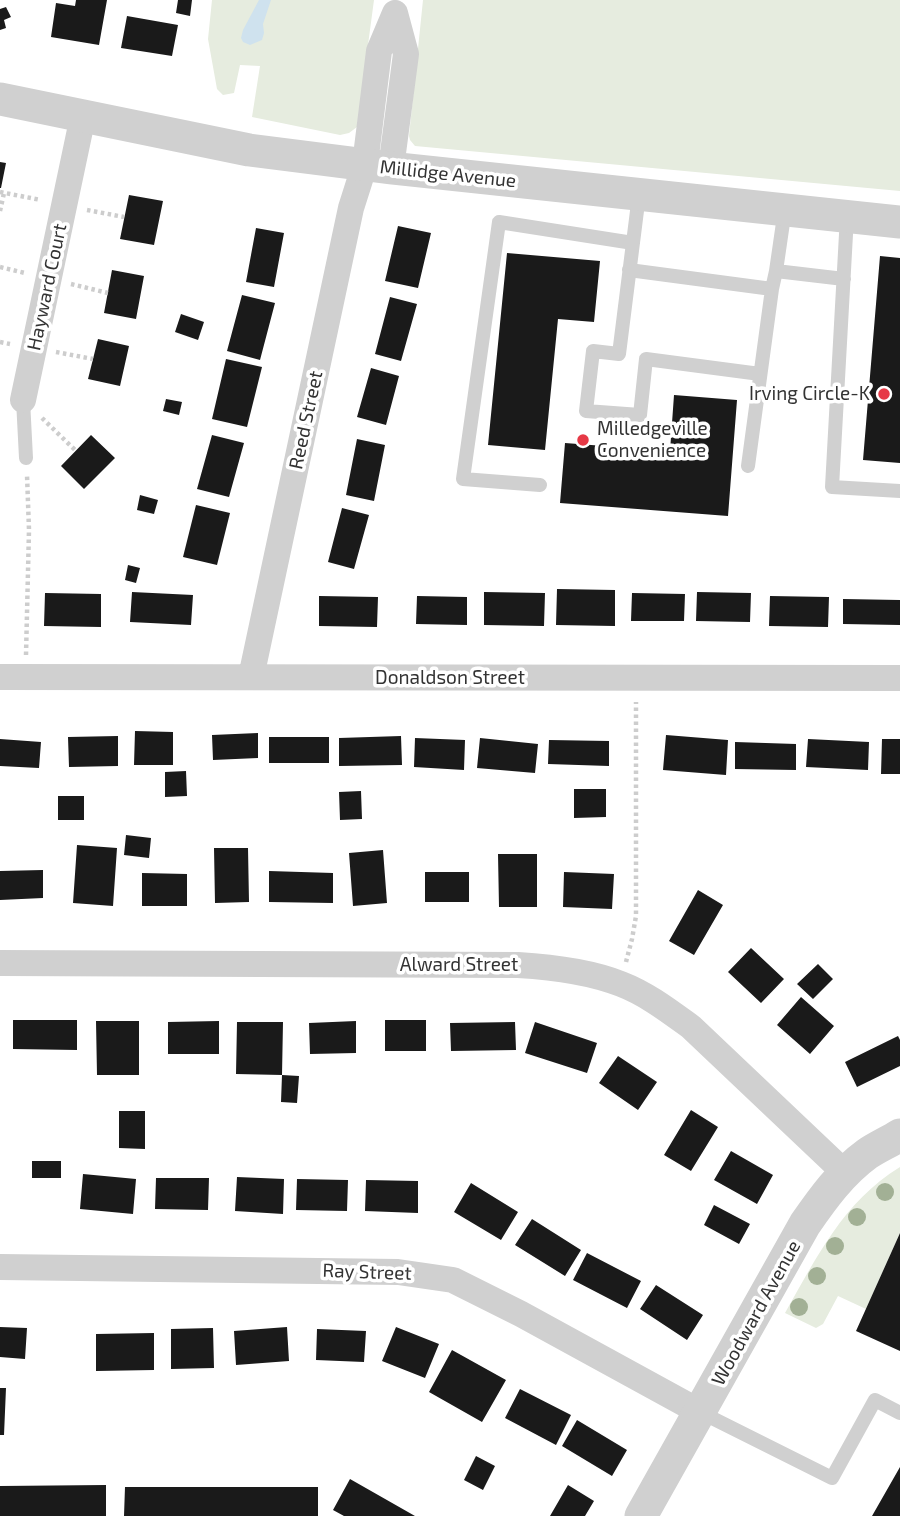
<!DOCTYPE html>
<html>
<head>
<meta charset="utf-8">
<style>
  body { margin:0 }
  canvas { display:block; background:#fff }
</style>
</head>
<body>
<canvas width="900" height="1516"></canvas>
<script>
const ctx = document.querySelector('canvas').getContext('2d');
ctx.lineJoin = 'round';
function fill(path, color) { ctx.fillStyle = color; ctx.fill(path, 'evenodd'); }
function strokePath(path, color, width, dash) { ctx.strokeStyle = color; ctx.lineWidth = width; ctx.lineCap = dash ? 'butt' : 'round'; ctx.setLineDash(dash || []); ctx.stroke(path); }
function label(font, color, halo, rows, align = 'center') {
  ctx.font = font + ' "Exo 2",sans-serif'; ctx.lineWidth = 7; ctx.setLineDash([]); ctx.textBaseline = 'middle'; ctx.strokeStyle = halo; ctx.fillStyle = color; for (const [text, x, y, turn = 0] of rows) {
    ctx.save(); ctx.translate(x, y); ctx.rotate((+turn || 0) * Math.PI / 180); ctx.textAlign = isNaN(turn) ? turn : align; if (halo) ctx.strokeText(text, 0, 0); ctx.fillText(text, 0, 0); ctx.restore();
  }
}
const green = new Path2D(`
  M212,0H374L357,127L349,133L340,135L252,117L260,66L240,65L234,93L223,95L217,89L208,39Z
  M423,0H900V191L415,146L410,140L409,136Z
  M900,1167V1233L866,1309L838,1296L823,1324L816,1328L785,1313C817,1257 843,1202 900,1167Z`);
const water = new Path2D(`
  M259,0H271L263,24L264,33L262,40L250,45L243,42L241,38L243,30Z`);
const building = new Path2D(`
  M76,0H107L99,45L51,37L56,3L75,6Z
  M178,0H192L190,16L176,13Z
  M6,7L11,17L4,20L6,28L0,30V9Z
  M127,16L178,25L172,56L121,48Z
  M0,162L6,163L1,188H0Z
  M129,195L163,201L154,245L120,239Z
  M398,226L431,233L418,288L385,281Z
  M256,228L284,233L274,287L246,282Z
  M507,253L600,261L594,322L558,319L545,450L488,445Z
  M880,256L900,258V463L863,460Z
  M112,270L144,276L136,319L104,313Z
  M242,295L275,303L260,360L227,351Z
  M390,297L417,304L401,361L375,354Z
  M181,314L204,322L198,340L175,332Z
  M98,339L129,346L120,386L88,379Z
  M226,359L262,367L247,427L212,419Z
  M371,368L399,376L386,425L357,417Z
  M674,395L737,400L728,516L560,503L565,443L670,451Z
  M166,399L182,402L179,415L163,411Z
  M91,435L115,458L84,489L61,466Z
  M212,435L244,443L229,497L197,489Z
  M357,439L385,445L374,501L346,495Z
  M140,495L158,500L154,514L137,510Z
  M196,505L230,513L217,565L183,557Z
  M342,508L369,515L354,569L328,562Z
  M128,565L140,568L136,583L125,580Z
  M557,589L615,590V626L556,625Z
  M132,592L193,595L191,625L130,622Z
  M484,592L545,593L544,626L484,625Z
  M697,592L751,593L750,622L696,621Z
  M45,593L101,594V627L44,626Z
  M632,593L685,594L684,621H631Z
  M319,596L378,597L377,627L319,626Z
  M417,596L467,597V625L416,624Z
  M770,596L829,597L828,627L769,626Z
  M843,599L900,600V625L843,624Z
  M135,731L173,732V765H134Z
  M258,733V758L213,760L212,735Z
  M666,735L728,740L726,775L663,770Z
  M118,736V766L69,767L68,737Z
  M401,736L402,765L339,766V738Z
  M269,737H329V763H269Z
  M415,738L465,740L464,770L414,767Z
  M480,738L538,744L535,773L477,768Z
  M0,739L41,742L39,768L0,766Z
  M808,739L869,742L868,770L806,767Z
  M882,739H900V774H881Z
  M549,740L609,741V766L548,764Z
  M735,742L796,744V770L735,769Z
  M186,771L187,796L165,797V772Z
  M574,789H606V817L574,818Z
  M361,791L362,819L340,820L339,792Z
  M58,796H84V820H58Z
  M126,835L151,838L149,858L124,855Z
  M77,845L117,848L113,906L73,903Z
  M214,848H248L249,902L215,903Z
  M383,850L387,903L353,906L349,853Z
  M498,854H537V907H499Z
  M43,870V898L0,900V871Z
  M269,871L333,873V903L269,902Z
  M425,872H469V902H425Z
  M564,872L614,874L612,909L563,907Z
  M142,873L187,874V906H142Z
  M698,890L723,905L694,955L669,941Z
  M751,948L784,979L761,1003L728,972Z
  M818,964L833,979L813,999L797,984Z
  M801,997L834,1026L810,1054L777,1025Z
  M13,1020H77V1050L13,1049Z
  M385,1020H426V1051H385Z
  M96,1021H139V1075H97Z
  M219,1021V1054H168V1022Z
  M356,1021V1053L310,1054L309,1023Z
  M237,1022H283L282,1075L236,1074Z
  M515,1022L516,1050L451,1051L450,1023Z
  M535,1022L597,1043L587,1073L525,1053Z
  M898,1036L900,1040V1066L857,1087L845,1062Z
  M618,1056L657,1082L638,1110L599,1083Z
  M282,1075L299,1076L297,1103L281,1102Z
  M691,1110L718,1127L691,1171L664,1155Z
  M119,1111H145V1149L119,1148Z
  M731,1151L773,1175L757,1204L714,1180Z
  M32,1161H61V1178H32Z
  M83,1174L136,1179L133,1214L80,1209Z
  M237,1177L284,1179L283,1214L235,1211Z
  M156,1178H209L208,1210L155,1209Z
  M297,1179L348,1180L347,1211L296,1210Z
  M366,1180L418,1181V1213L365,1211Z
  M471,1183L518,1212L501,1240L454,1212Z
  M714,1205L750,1224L739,1244L704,1225Z
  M532,1219L581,1250L565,1276L515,1245Z
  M900,1233V1351L856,1331Z
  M587,1253L641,1281L627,1308L573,1280Z
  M656,1285L703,1315L687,1340L640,1309Z
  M0,1327L27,1328L25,1359L0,1357Z
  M287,1327L289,1361L236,1365L234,1331Z
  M396,1327L439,1344L425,1378L382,1361Z
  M213,1328L214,1368L171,1369V1329Z
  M317,1329L366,1331L364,1362L316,1360Z
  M154,1333V1370L96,1371V1334Z
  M452,1350L506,1380L482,1422L429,1392Z
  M0,1388H6L4,1435H0Z
  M520,1389L571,1415L556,1445L505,1418Z
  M577,1420L627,1450L612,1476L562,1446Z
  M476,1456L495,1466L483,1490L464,1480Z
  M900,1467V1516H872Z
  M350,1479L415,1516H344L333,1510Z
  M106,1485V1516H0V1486Z
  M568,1485L594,1501L585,1516H550Z
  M125,1487H318V1516H124Z`);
const path = new Path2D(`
  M0,192L41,200
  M87,210L124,217
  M0,211L4,193
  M0,267L25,273
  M71,284L108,293
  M0,342L10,344
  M56,352L93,359
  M42,418L75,450
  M26,655L29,530L27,475
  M626,962L632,939L636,916V702`);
const service = new Path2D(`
  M639,195L619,354L593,351L586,411L640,415L646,359L760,374
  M847,216L832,487L900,491
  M629,270L772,289
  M776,271L844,279
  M23,400L26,458
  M748,466L772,289L776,271L785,209
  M540,485L463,479L499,222L633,243
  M700,1412L832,1478L875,1400L900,1413`);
const minor = new Path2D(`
  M23,400L83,116
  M0,677L900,678
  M251,677L351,208L365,164L379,51L395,13L406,54L391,168
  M0,963L518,965C552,967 588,971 621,984C647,994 669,1011 691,1027L845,1173
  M0,1267L398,1272L453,1280L521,1314L700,1412`);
const tertiary = new Path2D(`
  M0,99L249,150L391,168L900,222
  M641,1516L805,1224C823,1198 841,1173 867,1154C877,1147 889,1142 900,1135`);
const trees = [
  [885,1192],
  [857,1217],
  [835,1246],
  [817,1276],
  [799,1307]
];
const markers = [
  [884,394,7,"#e63946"],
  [583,440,7,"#e63946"]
];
const streetNames = [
  ["Millidge Avenue",448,174,6],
  ["Hayward Court",47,287,-78],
  ["Reed Street",306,420,-78],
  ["Donaldson Street",450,678],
  ["Alward Street",459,965],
  ["Ray Street",367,1272,2],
  ["Woodward Avenue",756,1313,-61]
];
const poiNames = [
  ["Irving Circle-K",870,394],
  ["Milledgeville",597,429,"left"],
  ["Convenience",597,451,"left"]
];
fill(green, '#e6ecdf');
fill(water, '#cfe2ee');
fill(building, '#1a1a1a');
strokePath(path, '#cdcdcd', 4.5, [3.5, 3.5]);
strokePath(service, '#d0d0d0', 14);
strokePath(minor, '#d0d0d0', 26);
strokePath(tertiary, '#d0d0d0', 33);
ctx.fillStyle = '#a2b095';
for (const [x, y] of trees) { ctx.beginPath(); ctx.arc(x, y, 9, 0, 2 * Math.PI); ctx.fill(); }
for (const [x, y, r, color] of markers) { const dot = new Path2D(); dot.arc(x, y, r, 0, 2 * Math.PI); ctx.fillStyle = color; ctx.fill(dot); strokePath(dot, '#fff', 2.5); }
label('19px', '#333', '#fff', streetNames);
label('19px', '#333', '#fff', poiNames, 'right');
</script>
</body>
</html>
